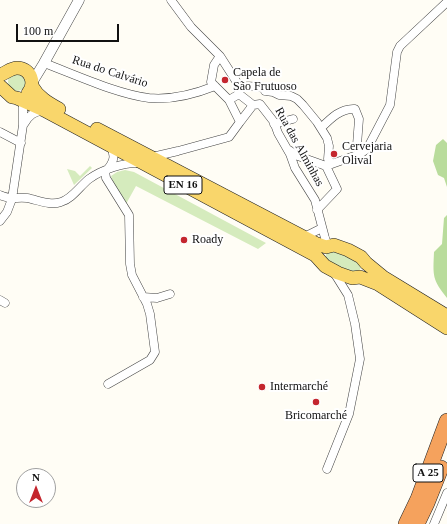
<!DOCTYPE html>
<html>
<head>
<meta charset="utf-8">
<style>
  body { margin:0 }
  #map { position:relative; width:447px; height:524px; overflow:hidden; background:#fffdf5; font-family:Georgia,serif }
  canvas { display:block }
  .north { position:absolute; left:16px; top:468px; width:40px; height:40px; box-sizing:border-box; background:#fff; border:1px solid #a0a0a0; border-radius:50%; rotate:0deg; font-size:11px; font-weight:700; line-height:16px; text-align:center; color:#111 }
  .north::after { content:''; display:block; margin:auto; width:14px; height:18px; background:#c4262e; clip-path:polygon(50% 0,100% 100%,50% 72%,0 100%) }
  .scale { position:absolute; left:16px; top:24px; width:103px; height:18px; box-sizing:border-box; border:2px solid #111; border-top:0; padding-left:5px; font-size:12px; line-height:14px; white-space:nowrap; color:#111; -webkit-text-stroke:3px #fff; paint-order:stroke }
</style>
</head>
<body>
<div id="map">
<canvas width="447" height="524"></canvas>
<div class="north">N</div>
<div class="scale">100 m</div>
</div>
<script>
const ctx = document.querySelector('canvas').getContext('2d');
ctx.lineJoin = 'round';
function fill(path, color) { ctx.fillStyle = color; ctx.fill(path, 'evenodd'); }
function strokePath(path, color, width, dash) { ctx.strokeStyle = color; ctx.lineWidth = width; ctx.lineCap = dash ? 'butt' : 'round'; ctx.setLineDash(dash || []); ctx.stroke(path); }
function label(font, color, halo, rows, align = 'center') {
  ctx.font = font + ' Georgia,serif'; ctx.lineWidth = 4; ctx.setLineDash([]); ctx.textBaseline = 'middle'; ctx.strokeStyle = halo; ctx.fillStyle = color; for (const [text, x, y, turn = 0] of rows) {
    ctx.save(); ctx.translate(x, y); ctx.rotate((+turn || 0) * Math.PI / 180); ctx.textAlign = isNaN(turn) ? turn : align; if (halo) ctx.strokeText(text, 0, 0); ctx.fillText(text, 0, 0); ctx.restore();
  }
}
const green = new Path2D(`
  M8 82a9 9 0 1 1 18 0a9 9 0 1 1-18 0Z
  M90,166L92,168L74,185L67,169L75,171L80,176Z
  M125,170L134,172L266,243L258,249L136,186L126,204L114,184L111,176L117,172Z
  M331,251C341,254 354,257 361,266L360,270L355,272C346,269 332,266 326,258V254Z`);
const forest = new Path2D(`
  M443,139L447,143V187L444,178L438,175L433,161L436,145Z
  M447,215V298C432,279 433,276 434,252L442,244L444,218Z`);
const minor = new Path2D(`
  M171,0L191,27L220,56L238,84L239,94
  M220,56L214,65L211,82L229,100L239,94L253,105
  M44,63C76,75 117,94 149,98C171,100 195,94 215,86
  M238,84L245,86L263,87L265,91
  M265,91L273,92L279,95L291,96L297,99L303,105L317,122L327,138L329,146L328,159L332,164
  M229,100L240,122L253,105
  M253,105L260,104L274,122L278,133L290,154L295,168L315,200L325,238L328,246
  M24,124C29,115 34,112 44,110
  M274,124L293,119
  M321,128C331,118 341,108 355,109L359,119L357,145L360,154
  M0,132L21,143
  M289,150L298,156L326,166
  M152,157L178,151L229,137L240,122
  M326,166L360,154L367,149L390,105L397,52L400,46L447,2
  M105,171L106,178L129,215L130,264L132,275L147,304L150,314L155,352L150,360L108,384
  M106,171C114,162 116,156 110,145
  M0,195C10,200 16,197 27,198C38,200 50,206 61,202C72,199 80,186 89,179C101,170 125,162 139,163
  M317,210L337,189L326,166
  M0,221L7,212L12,199L23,125V101
  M304,237L322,228
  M143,297L157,298L170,294
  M0,300L5,303
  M327,469L349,414L360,359L355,324L348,295L333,271
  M434,524L447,493`);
const tertiary = new Path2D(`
  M33,81L44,63L79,0`);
const primary = new Path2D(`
  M0,75C6,73 11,68 17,68C31,68 36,84 28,93
  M0,86L12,97L17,98L44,110L315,255L325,266L338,273L352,278L360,277L378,284L447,328
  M32,86C38,97 48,103 59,109
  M97,129L315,243L326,247L334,245L348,250L361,257L366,263L383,277L447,316`);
const motorway = new Path2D(`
  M406,524L418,499L447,421
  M417,524L427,503L441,468`);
const markers = [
  [225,80,4,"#c4262e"],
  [334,154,4,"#c4262e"],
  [184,240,4,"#c4262e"],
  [262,387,4,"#c4262e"],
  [316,402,4,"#c4262e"]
];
const shields = [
  [183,185,38],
  [428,473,30]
];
const shieldNames = [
  ["EN 16",183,185],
  ["A 25",428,473]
];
const streetNames = [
  ["Rua do Calvário",110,72,18],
  ["Rua das Alminhas",299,147,61]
];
const poiNames = [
  ["Capela de",233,73],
  ["São Frutuoso",233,87],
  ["Cervejaria",342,147],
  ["Olival",342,161],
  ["Roady",192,240],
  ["Intermarché",270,387],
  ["Bricomarché",316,416,"center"]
];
fill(green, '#d5ebbd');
fill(forest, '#b9dc9c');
strokePath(minor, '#444', 9);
strokePath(tertiary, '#444', 11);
strokePath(primary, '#222', 14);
strokePath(motorway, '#222', 16);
strokePath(minor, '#fff', 8);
strokePath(tertiary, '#fff', 10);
strokePath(primary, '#f9d66b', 13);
strokePath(motorway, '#f5a25d', 15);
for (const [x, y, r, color] of markers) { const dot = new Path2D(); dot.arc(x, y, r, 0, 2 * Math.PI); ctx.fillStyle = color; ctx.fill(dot); strokePath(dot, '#fff', 1.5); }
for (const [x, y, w] of shields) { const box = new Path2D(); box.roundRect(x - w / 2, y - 9, w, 18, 3); ctx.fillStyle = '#fff'; ctx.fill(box); strokePath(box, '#111', 1); }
label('bold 11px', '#111', null, shieldNames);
label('12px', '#111', '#fff', streetNames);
label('12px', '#111', '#fff', poiNames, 'left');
</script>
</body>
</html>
